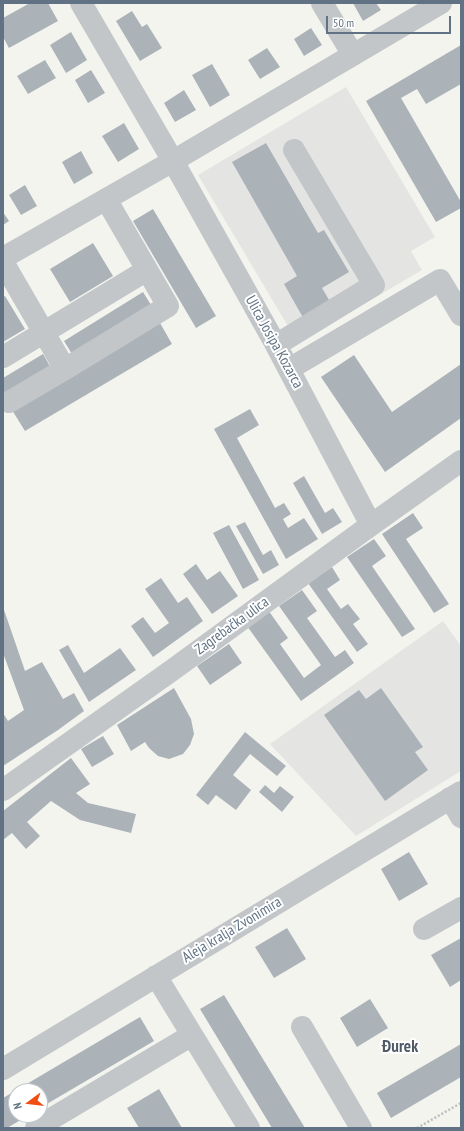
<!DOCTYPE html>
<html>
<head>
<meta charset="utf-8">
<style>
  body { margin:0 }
  #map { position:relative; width:464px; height:1131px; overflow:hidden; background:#f4f4ef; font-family:"PT Sans Narrow",sans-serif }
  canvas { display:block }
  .frame { position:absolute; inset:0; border:4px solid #607283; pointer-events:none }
  .north { position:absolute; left:8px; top:1083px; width:40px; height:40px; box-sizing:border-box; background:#fff; border:1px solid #bfc7cd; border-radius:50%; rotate:255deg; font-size:11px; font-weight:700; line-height:16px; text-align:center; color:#607283 }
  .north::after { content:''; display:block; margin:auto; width:14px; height:18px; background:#f04e13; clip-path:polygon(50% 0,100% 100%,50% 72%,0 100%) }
  .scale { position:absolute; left:326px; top:16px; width:125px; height:18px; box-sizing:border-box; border:2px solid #607283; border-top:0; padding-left:5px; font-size:12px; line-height:14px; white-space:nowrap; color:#607283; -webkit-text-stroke:3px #fff; paint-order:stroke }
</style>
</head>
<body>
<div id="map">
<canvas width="464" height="1131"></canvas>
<div class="frame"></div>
<div class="north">N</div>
<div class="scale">50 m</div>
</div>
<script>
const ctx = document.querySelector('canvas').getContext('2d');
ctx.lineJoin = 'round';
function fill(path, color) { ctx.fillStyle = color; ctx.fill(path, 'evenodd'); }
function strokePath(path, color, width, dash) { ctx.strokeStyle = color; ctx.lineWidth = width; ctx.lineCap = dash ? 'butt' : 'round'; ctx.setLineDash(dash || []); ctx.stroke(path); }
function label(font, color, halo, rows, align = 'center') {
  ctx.font = font + ' "PT Sans Narrow",sans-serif'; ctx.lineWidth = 4; ctx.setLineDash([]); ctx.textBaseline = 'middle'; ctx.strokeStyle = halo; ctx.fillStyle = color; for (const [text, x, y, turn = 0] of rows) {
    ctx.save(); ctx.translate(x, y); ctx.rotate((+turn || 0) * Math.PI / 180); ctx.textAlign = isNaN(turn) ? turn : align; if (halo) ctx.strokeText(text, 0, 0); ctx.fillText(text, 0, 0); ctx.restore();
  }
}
const built = new Path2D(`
  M346,87L435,237L411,251L422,270L298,343L198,175Z
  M443,621L461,646V771L356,836L270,744Z`);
const building = new Path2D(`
  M30,3H48L58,21L9,48L3,37V18Z
  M353,3H376L381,10L363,21Z
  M132,11L142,27L147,24L162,48L140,61L116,21Z
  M311,28L322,45L304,56L294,39Z
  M71,32L87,60L66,73L50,45Z
  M461,45V84L426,104L417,89L401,98L461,202V208L436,222L366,101Z
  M267,48L280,67L260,79L248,60Z
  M45,60L56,78L28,94L17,76Z
  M212,64L230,95L210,107L192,75Z
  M91,70L105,93L88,103L75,80Z
  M184,90L196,110L175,122L164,103Z
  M124,123L139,149L118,162L102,136Z
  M266,143L318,233L324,230L349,272L322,288L332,305L305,321L284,284L297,276L232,162Z
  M81,151L93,173L74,184L62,162Z
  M25,185L37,206L21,215L9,195Z
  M153,209L216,316L196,328L133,221Z
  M3,212L9,221L3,225Z
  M93,243L113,276L70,302L50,269Z
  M143,292L151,305L72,354L64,341Z
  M5,296L25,329L3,342V297Z
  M160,323L172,344L25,431L12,410Z
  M43,354L51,368L3,394V378Z
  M354,355L392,412L461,364V418L385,472L321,377Z
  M250,409L259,425L237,438L275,508L284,503L291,514L283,519L288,528L304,518L318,539L286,559L214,429Z
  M304,476L325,513L333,508L342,522L322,534L293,483Z
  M413,513L423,528L406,539L449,604L434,613L382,534Z
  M245,522L263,555L271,550L279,565L263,574L236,526Z
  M229,525L259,580L243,589L213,533Z
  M374,539L386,556L372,566L415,629L402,637L347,557Z
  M196,564L207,580L220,571L238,596L212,614L183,574Z
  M332,567L340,580L327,589L341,609L348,604L360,619L353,624L368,644L357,652L308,583Z
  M161,578L178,603L187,597L203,621L153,657L131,626L143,617L155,633L169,623L145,589Z
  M302,590L317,611L307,618L335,657L345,650L354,663L301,701L247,626L268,610L288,638L280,644L304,678L321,665L279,606Z
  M3,607L25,671L42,662L63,699L74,693L84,711L58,730L3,766V713L8,721L24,710L3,653Z
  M229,644L242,663L210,685L197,666Z
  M68,645L84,673L120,648L136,670L89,702L59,650Z
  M174,688L191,719L194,734L190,745L183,754L169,759L158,756L149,748L145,742L131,751L117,725Z
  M381,688L423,747L415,752L428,770L385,801L324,715L359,690L366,699Z
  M245,732L286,766L277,776L250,754L233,775L251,790L236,810L216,795L208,805L196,795Z
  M103,736L114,754L92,767L81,749Z
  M71,758L90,784L76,793L88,803L136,814L131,833L80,820L51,801L27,822L40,836L26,849L12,833L3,840V811Z
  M265,785L274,793L280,786L294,797L282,812L259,792Z
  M409,852L428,884L399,901L381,869Z
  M287,928L306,959L274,978L255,947Z
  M461,938V980L450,987L431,955Z
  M224,995L305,1128H272L200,1009Z
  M370,999L388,1028L357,1047L340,1018Z
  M140,1017L154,1041L40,1108V1091H16V1115H29L7,1128H3V1098Z
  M461,1044V1077L391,1118L377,1093Z
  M159,1089L182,1128H139L127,1108Z`);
const path = new Path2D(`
  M417,1128L461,1103`);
const minor = new Path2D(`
  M81,3L173,161L276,345L371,525
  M322,3L353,55
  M3,258L173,161L441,3
  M3,262L65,369L168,306L106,199
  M276,345L374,285L294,150
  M3,357L147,270
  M289,369L440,280L461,315
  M9,402L65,369
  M3,790L171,671L371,525L461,461
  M450,798L461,817
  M424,929L461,908
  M156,976L249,1128
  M302,1027L361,1128
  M3,1069L461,792
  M36,1128L192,1035`);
const streetNames = [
  ["Ulica Josipa Kozarca",274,342,61],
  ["Zagrebačka ulica",232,626,-36],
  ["Aleja kralja Zvonimira",232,930,-31]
];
const quarterNames = [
  ["Đurek",400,1047]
];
fill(built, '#e4e5e3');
fill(building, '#abb2b8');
strokePath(path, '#bcbec0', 2.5, [2, 2]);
strokePath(minor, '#c2c6c9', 22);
label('15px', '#607283', '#fff', streetNames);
label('bold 17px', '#4f5b67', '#fff', quarterNames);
</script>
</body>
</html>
